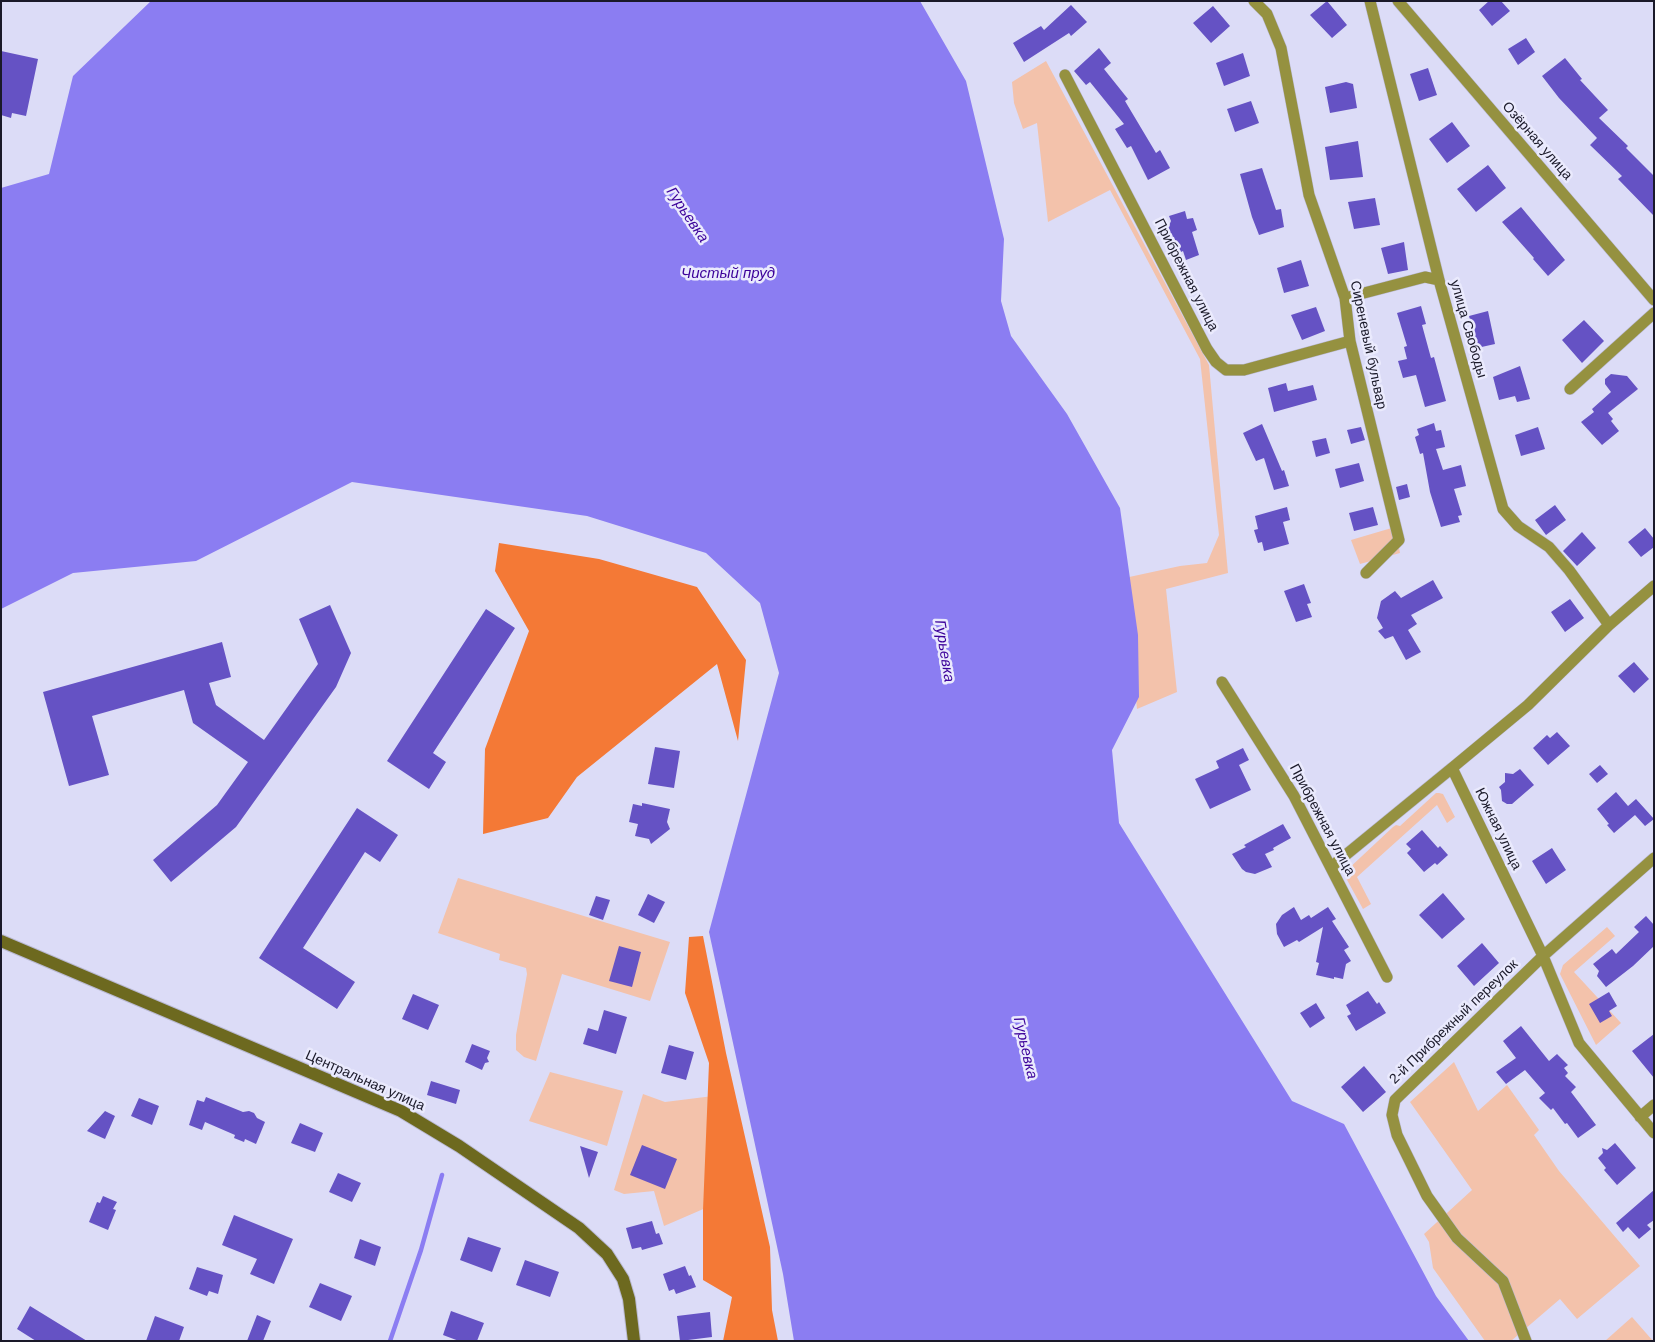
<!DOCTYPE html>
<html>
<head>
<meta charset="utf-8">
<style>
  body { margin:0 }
  #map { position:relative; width:1655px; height:1342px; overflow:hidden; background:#dcdcf7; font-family:Arial,sans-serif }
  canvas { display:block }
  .frame { position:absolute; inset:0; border:2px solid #1a1929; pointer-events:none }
</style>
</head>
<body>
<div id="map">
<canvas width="1655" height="1342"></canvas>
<div class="frame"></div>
</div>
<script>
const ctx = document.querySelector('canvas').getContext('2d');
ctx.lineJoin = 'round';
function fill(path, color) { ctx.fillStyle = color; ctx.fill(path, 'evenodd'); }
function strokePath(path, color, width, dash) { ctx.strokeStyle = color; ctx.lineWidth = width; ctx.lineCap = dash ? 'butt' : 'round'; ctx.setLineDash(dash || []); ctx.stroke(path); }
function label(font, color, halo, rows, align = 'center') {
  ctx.font = font + ' Arial,sans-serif'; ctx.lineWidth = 5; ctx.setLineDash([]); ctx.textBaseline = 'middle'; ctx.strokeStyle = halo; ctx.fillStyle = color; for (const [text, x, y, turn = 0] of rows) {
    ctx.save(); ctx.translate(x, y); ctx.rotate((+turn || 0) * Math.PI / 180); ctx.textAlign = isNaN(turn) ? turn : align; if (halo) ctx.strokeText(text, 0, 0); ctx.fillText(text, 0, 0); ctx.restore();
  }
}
const green = new Path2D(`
  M1046,61L1209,365L1228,573L1166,589L1177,692L1137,709L1130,633L1120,579L1180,566L1207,563L1219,535L1200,359L1110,190L1048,222L1037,123L1023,129L1014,103L1012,82Z
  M1395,527L1400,553L1360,564L1351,540Z
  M1436,793H1439L1443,794L1455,817L1447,823L1437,805L1357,877L1371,904L1363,909L1346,878V871L1393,827L1396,825L1400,826Z
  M458,878L670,942L650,1001L562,974L536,1061L524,1057L516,1050V1035L527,974L526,968L499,960L500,954L438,933Z
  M1607,927L1615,936L1574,972L1621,1023L1596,1045L1560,974L1563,965Z
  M1454,1062L1478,1111L1507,1085L1539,1130L1534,1135L1559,1171L1640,1266L1577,1319L1560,1299L1511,1341H1485L1433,1268L1429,1242L1424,1234L1472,1190L1410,1102Z
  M550,1072L623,1091L607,1146L529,1121Z
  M643,1094L665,1102L721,1095L708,1207L664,1226L654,1191L624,1194L614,1190Z
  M1632,1317L1653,1341H1605Z`);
const forest = new Path2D(`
  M499,543L599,559L697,587L746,660L738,741L717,664L577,777L548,818L483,834L485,749L529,631L495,571Z
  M703,936L726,1053L770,1247L772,1310L778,1341H723L732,1297L703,1280V1210L709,1063L685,993L689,937Z`);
const water = new Path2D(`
  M151,1H920L966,81L1004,239L1001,301L1011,336L1067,414L1120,508L1138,635L1139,697L1112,750L1119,823L1292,1101L1344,1124L1436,1296L1469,1341H794L783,1274L709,932L779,673L760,603L706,553L587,516L352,482L196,561L73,573L1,609V188L49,174L73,76Z`);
const stream = new Path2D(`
  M390,1341L421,1250L442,1175`);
const building = new Path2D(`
  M1327,1L1347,25L1332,38L1310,15Z
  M1489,1H1501L1510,11L1492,26L1479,10Z
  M1071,5L1087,22L1071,36L1069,33L1024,62L1013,43L1041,26L1044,30Z
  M1213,6L1230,26L1211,43L1193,23Z
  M1526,38L1535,52L1518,65L1508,49Z
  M1099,48L1111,63L1104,69L1128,99L1125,101L1156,153L1160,150L1170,168L1148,180L1131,146L1127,148L1115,129L1124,124L1090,82L1086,85L1074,71Z
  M1,51L38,59L26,116L12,113L11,118L1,115Z
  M1243,53L1250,76L1224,86L1216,63Z
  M1565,58L1582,79L1580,80L1608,110L1599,118L1628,146L1626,148L1654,176V216L1618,179L1622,176L1590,145L1597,138L1559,98L1542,76Z
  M1428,68L1437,95L1419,101L1410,74Z
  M1346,82L1353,84L1357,108L1330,113L1325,87Z
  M1251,101L1259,123L1235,132L1227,109Z
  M1452,122L1470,146L1447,163L1429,139Z
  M1358,141L1363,177L1330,180L1325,147Z
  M1488,165L1506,188L1476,212L1457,189Z
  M1262,168L1276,210L1281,209L1284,227L1259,235L1252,217L1240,174Z
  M1375,198L1380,225L1354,229L1348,202Z
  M1521,207L1565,260L1548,276L1533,259L1534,258L1502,222Z
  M1185,211L1187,219L1193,218L1197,230L1192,232L1199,255L1186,260L1183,251L1179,253L1174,237L1171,236L1168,228L1171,221L1169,216Z
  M1404,242L1408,270L1388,274L1381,248Z
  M1301,260L1309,286L1284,293L1277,268Z
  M1421,306L1426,324L1422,325L1431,358L1434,357L1446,401L1425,407L1416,375L1403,378L1398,361L1407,359L1404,347L1407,346L1397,313Z
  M1316,307L1325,331L1302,340L1291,315Z
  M1488,311L1495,344L1477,348L1469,316Z
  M1584,320L1604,341L1582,363L1562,340Z
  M1520,366L1530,399L1517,402L1515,396L1499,400L1493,377Z
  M1611,374L1627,376L1638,389L1608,413L1613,419L1611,421L1619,431L1602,445L1581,422L1594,412L1592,409L1611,392L1605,384V379Z
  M1286,383L1288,391L1313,385L1317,400L1274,412L1268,388Z
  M1434,423L1436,431L1441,430L1445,447L1436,449L1443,470L1461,465L1466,486L1454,489L1462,515L1458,516L1460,522L1441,527L1430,492L1423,453L1420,454L1415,437L1419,435L1417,429Z
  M1262,424L1282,471L1284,470L1289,486L1274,490L1264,458L1256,461L1243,433Z
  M1361,427L1365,440L1351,444L1347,430Z
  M1538,427L1545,449L1521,456L1515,435Z
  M1326,438L1330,453L1316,457L1312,441Z
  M1359,463L1364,481L1340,488L1335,469Z
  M1407,484L1410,497L1399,500L1396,487Z
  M1555,505L1566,520L1546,535L1535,520Z
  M1287,507L1290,520L1283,522L1289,544L1264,551L1262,542L1258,543L1254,530L1258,529L1255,516Z
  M1373,507L1378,525L1354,531L1349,513Z
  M1645,528L1654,539V547L1641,557L1628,542Z
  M1582,532L1596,548L1577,566L1563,551Z
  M1433,580L1443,598L1411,615L1417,624L1408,630L1421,652L1406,660L1393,636L1385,639L1378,631L1383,628L1377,618L1381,601L1395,591L1401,598Z
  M1304,584L1311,603L1307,604L1312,617L1296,622L1284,591Z
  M1570,599L1584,618L1565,632L1551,612Z
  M330,605L351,653L336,687L236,827L171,882L153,860L217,805L248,762L193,723L184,690L92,716L109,775L69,786L43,692L222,642L231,677L209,683L216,705L264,740L318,664L299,619Z
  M486,609L515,628L433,753L446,762L429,789L387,761Z
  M1634,662L1649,679L1634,693L1618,676Z
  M1557,732L1570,746L1548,765L1533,748L1547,735L1550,738Z
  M655,747L680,751L674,788L648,784Z
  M1243,748L1249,760L1239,765L1251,790L1210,809L1195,779L1219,768L1216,761Z
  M1600,765L1608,774L1597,783L1589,774Z
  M1520,769L1534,785L1512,804H1507L1502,801L1501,790L1499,787L1505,782V773L1513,774Z
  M1616,792L1628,806L1636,799L1654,819L1645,826L1635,815L1614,833L1607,825L1609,824L1597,809Z
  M642,803L670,809L667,822L670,829L651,844L649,839L635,836L638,824L629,822L633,804L642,806Z
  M357,808L398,835L380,862L365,852L303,948L355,982L337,1009L259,958Z
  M1283,824L1291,838L1273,848L1274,850L1265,854L1272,867L1255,874L1246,872L1242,869L1232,854L1246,847L1244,845Z
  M1422,830L1438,848L1440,846L1448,855L1437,865L1435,863L1424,872L1407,853L1411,849L1406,844Z
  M1552,848L1566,870L1546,884L1532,861Z
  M1443,893L1465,919L1442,939L1419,915Z
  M648,894L665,902L654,923L638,915Z
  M596,896L610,900L603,920L589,915Z
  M1294,907L1301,920L1309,915L1311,918L1328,907L1336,919L1332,921L1349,947L1344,950L1351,961L1346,964L1343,979L1334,977V979L1316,975L1319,963L1316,962L1323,927L1299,942L1297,940L1284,947L1277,934L1276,924L1282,915Z
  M1646,916L1654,925V946L1633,966L1606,987L1597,976L1599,971L1593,964L1612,949L1616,954L1639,932L1634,927Z
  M1482,943L1499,963L1474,986L1457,966Z
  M619,946L641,952L632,987L609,981Z
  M1368,991L1377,1004L1379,1002L1386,1013L1356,1031L1347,1016L1351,1014L1346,1005Z
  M1609,992L1617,1006L1609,1011L1612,1016L1600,1023L1589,1004Z
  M413,994L439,1005L428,1030L402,1019Z
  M1316,1003L1325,1018L1310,1028L1300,1013Z
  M604,1010L627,1017L616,1054L583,1044L588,1028L598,1031Z
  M1521,1026L1549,1061L1557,1054L1568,1065L1564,1068L1568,1073L1565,1076L1576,1087L1571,1092L1596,1125L1578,1138L1567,1123L1565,1124L1553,1108L1551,1110L1539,1098L1545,1093L1525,1070L1506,1084L1496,1072L1516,1058L1503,1041Z
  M1654,1034V1078L1632,1051Z
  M472,1044L490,1051L487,1058L489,1062L485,1063L482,1070L465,1062Z
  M669,1045L694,1052L686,1080L661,1073Z
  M1364,1066L1386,1092L1363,1112L1341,1087Z
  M431,1081L460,1090L456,1104L427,1095Z
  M206,1097L243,1112L249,1111L254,1113L257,1118L265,1122L256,1144L245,1139L244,1142L234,1138L235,1135L205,1122L202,1130L189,1125L197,1100L204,1102Z
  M139,1098L159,1106L152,1125L131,1116Z
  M105,1111L115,1116L105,1139L87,1131Z
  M300,1123L323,1133L315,1152L291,1143Z
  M1615,1143L1636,1168L1617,1185L1604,1170L1606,1168L1598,1158L1603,1153L1602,1148L1607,1150Z
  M642,1145L677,1159L665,1189L630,1175Z
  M580,1146L598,1152L589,1178Z
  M338,1173L361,1183L352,1202L329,1192Z
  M1654,1190V1220L1647,1225L1651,1229L1639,1239L1628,1227L1623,1232L1616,1223Z
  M103,1196L117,1202L113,1209L116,1210L108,1230L89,1222L97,1202L100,1203Z
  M234,1215L293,1239L274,1284L250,1274L257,1259L222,1245Z
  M652,1221L656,1234L659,1233L663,1244L642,1250L641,1247L632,1249L626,1228Z
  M468,1237L501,1248L492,1272L460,1260Z
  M360,1239L381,1247L375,1266L354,1258Z
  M525,1260L559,1272L550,1297L516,1285Z
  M685,1266L689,1276L691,1275L696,1287L676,1294L674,1289L669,1291L663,1274Z
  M197,1267L223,1275L218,1294L209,1291L207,1296L189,1289Z
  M320,1283L352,1296L341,1321L309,1307Z
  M30,1306L87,1341H36L17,1329Z
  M451,1311L484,1323L477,1341H459L443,1335Z
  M710,1312L712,1337L680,1341L677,1316Z
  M257,1315L271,1321L263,1341H247Z
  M155,1316L184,1327L179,1341H146Z`);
const minor = new Path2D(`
  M1254,1L1267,14L1281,48L1309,195L1345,298L1350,341L1399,540L1366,573
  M1370,1L1439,280L1503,509L1518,526L1549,547L1569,570L1609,625
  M1398,1L1654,300
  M1065,75L1207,349L1216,362L1226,370H1244L1350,341
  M1345,298L1425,277L1439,280
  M1570,389L1654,313
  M1654,586L1609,625L1528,705L1452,768L1543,956L1579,1043L1654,1133
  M1222,682L1294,796L1387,977
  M1331,867L1452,768
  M1640,1117L1654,1105
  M1526,1341L1503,1281L1457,1238L1427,1196L1397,1135L1392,1115L1395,1100L1543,956L1654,858`);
const secondary = new Path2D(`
  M1,941L401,1111L459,1146L579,1228L607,1254L623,1279L629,1299L634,1341`);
const streetNames = [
  ["Озёрная улица",1537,141,49],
  ["Прибрежная улица",1186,275,63],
  ["улица Свободы",1468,329,74],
  ["Сиреневый бульвар",1368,345,78],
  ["Прибрежная улица",1322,820,62],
  ["Южная улица",1498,829,64],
  ["2-й Прибрежный переулок",1454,1022,-44],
  ["Центральная улица",365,1081,24]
];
const waterNames = [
  ["Гурьевка",687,215,56],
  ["Чистый пруд",728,274],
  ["Гурьевка",944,651,81],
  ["Гурьевка",1025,1048,77]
];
fill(green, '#f3c2ab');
fill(forest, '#f47936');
fill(water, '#8b7df2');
strokePath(stream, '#8b7df2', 4.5);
fill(building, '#6552c4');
strokePath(minor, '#b9b9d2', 12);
strokePath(secondary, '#b9b9d2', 14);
strokePath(minor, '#959140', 11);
strokePath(secondary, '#6d691f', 12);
label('14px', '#1a1929', '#eaeafd', streetNames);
label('italic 15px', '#3b0099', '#eaeafd', waterNames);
</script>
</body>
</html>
